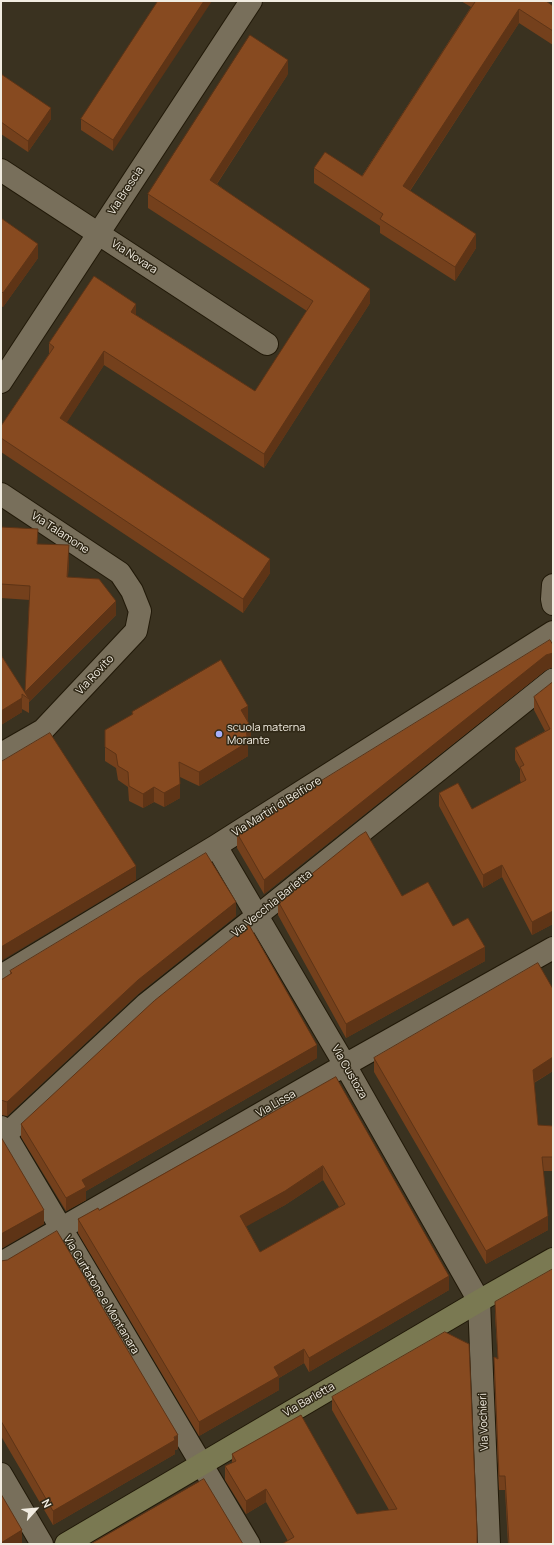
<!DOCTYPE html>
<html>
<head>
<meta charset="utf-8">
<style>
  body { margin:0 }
  #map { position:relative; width:554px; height:1545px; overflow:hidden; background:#3a3220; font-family:Manrope,sans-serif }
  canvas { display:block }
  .frame { position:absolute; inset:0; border:2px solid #f1ece1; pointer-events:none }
  .north { position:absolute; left:16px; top:1489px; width:40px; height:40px; -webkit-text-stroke:3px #302816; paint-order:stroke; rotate:63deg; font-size:11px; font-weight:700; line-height:16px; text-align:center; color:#f1ece1 }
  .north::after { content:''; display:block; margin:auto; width:14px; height:18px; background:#f1ece1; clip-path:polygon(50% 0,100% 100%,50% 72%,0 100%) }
</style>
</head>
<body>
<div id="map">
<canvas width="554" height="1545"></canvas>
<div class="frame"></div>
<div class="north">N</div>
</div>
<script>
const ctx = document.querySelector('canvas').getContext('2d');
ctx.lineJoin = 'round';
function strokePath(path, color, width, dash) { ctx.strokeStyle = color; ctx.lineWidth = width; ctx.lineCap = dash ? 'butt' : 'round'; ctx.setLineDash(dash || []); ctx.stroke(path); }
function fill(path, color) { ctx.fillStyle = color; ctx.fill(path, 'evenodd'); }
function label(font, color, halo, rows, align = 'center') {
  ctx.font = font + ' Manrope,sans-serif'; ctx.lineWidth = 3; ctx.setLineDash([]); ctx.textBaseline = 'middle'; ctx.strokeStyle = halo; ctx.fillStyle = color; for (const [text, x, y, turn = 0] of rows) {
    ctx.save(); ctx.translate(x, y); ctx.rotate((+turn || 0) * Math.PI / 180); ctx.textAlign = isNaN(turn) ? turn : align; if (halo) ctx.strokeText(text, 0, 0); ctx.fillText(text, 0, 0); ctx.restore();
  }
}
const pedestrian = new Path2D(`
  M257,916L553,679`);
const minor = new Path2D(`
  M1,170L267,344
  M1,382L251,1
  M1,494L120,573L132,591L140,611L136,631L43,730L1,754
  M553,585L552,599L553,604
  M216,846L345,1065L479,1301L489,1544
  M1,976L216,846L553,632
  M1,1127L249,1544
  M1,1139L146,1004L257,916
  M1,1263L345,1065L553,948
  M1,1474L42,1544`);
const secondary = new Path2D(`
  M66,1544L479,1301L553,1259`);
const wall = new Path2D(`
  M158,1L113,151L81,130V119Z
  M461,1H546L553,6V45L519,23L410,191L476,248L455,281L380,233V226L314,183V168L362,176L471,7Z
  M1,74L51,119L28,152L1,134Z
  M288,74L217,184L370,303L264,468L104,365L66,423L270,573L243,613L1,452V426L49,354V343L136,315L255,391L307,311L148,208V194Z
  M1,218L38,258L3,307L1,306Z
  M1,527L38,544L69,559L68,577L116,615L29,702V713L22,709V712L1,725V655L25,693L30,600L1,598Z
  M553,645V667L546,670L264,894L237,848V833Z
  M553,682V924L532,935L502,877L483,888L439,806V793L472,809L521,783L520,780V769L515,760V748L545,731L534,710V697Z
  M132,712L248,720H247L251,742L248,743V756L199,786L180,777V798L164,807L154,802L143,808L129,801L128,787L118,780L116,768L105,761V747L132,715Z
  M402,896L453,926L485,961L346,1038L278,915V901Z
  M236,916L138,994L7,1116L1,1115V980L10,974V971Z
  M553,989V1071L534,1083L538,1125L553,1126V1171H543L548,1230L486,1264L374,1072V1058Z
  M317,1058L86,1191V1200L66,1211L21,1137V1124Z
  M336,1077L449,1290L309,1372L304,1363L279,1378V1390L199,1436L78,1233V1219L99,1210ZM323,1180L339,1207L260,1252L246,1226L285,1205Z
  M1,1261L178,1449L175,1450V1454L53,1525L1,1436Z
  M495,1302L553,1544H508L505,1490H499L494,1371V1357L498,1358L495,1316Z
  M332,1397L477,1544L288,1541L266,1502L246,1514L225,1480V1466L232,1463V1454L357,1514L389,1510L332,1410Z`);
const shadedWall = new Path2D(`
  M204,1H212L113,151V140Z
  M519,9V23L403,201V186Z
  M288,60V74L210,194V180Z
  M51,108V119L28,152V141Z
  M476,234V248L455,281V267Z
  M38,244V258L3,307V293Z
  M370,289V303L264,468V454Z
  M136,304V318L131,312Z
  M104,351V365L60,433V418Z
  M69,545V559L67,592V577Z
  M270,559V573L243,613V599Z
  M116,601V615L29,702V699L25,696V692Z
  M553,653V667L546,670L264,894V880L546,655Z
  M22,698V712L1,725V711Z
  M248,706V720L241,724V710Z
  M251,727V742L248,743V756L199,786V772L246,730Z
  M180,784V798L164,807V793Z
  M154,787V802L143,808V794Z
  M502,865V877L483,888V875Z
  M136,866V880L1,961V947Z
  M236,902V916L138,994L7,1116V1102L138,980Z
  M553,911V924L532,935V922Z
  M485,947V961L346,1038V1024Z
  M317,1045V1058L86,1191V1200L66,1211V1198L82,1180Z
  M553,1057V1071L533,1083V1070Z
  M323,1166V1180L285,1205L240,1230V1216Z
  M44,1210V1224L1,1249V1234Z
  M548,1216V1230L486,1264V1251Z
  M449,1276V1290L309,1372V1358Z
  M304,1349V1363L279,1378V1390L199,1436V1422L274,1367Z
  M178,1435V1449L175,1450V1454L53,1525V1511Z
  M266,1489V1502L246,1514V1501Z
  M22,1530V1544H1V1543Z`);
const building = new Path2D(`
  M158,1H204L113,140L81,119Z
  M476,1H546L553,6V31L519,9L403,186L476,234L455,267L380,219L383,214L314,168L325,152L362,176Z
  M250,35L288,60L210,180L370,289L264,454L104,351L60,418L270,559L243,599L1,438V426L54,347L49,343L94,276L136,304L131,312L255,391L313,301L148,194Z
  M1,74L51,108L28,141L1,122Z
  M1,218L38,244L3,293L1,291Z
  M1,527L38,529L37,544L69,545L67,577L99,579L116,601L25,692L30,586L1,584Z
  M550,640L553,645V653L546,655L264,880L237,833Z
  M1,655L29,699L22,694V698L1,711Z
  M221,660L248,706L241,710L251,727L246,730L248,742L199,772L179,762L180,784L164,793L154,787L143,794L129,786L128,772L118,766L116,754L105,747V730L133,714L132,712Z
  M553,682V911L532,922L502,865L483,875L439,793L458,783L472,809L526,780L520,767L524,765L515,748L550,729L534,697Z
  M50,733L136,866L1,947V762Z
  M366,832L402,896L428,882L453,926L468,918L485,947L346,1024L278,901L359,836Z
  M206,853L236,902L138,980L7,1102L1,1100V980L12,973L10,971Z
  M249,925L317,1045L82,1180L86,1187L66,1198L21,1124L154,1001Z
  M538,963L553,989V1057L533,1070L538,1125L553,1126V1157H542L548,1216L486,1251L374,1058Z
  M336,1077L449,1276L309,1358L304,1349L274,1367L279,1376L199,1422L78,1219L98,1208L99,1210ZM323,1166L345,1204L260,1252L240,1216L285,1191Z
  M1,1137L44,1210L1,1234Z
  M57,1231L178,1435L174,1437L175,1440L53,1511L1,1421V1261L7,1260Z
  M553,1269V1544H509L505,1476H499L494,1357L498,1359L495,1302Z
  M445,1332L469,1344L477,1532V1544H282L294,1537L266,1489L246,1501L225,1466L236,1461L232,1454L301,1415L357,1514L397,1509L332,1397Z
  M204,1479L243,1544H91Z
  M1,1494L22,1530L1,1543Z`);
const markers = [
  [219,734,4,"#a6b1fc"]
];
const streetNames = [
  ["Via Brescia",126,191,-57],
  ["Via Novara",134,257,33],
  ["Via Talamone",60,533,33],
  ["Via Rovito",95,675,-47],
  ["Via Martiri di Belfiore",277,807,-32],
  ["Via Vecchia Barletta",272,904,-39],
  ["Via Custoza",349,1072,60],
  ["Via Lissa",276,1104,-30],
  ["Via Curtatone e Montanara",101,1295,59],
  ["Via Barletta",309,1400,-30],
  ["Via Vochieri",484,1422,-92]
];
const poiNames = [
  ["scuola materna",227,728],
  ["Morante",227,741]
];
strokePath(pedestrian, '#211908', 23);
strokePath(minor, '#211908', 24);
strokePath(secondary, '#211908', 24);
strokePath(pedestrian, '#786f5b', 21);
strokePath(minor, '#786f5b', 22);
strokePath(secondary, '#7a7952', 22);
fill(wall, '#74401c');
fill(shadedWall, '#5e3416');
fill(building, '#874a20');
strokePath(building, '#5e3416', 1);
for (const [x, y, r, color] of markers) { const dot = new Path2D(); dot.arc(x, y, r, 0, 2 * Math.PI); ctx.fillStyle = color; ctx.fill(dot); strokePath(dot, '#302816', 1.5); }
label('11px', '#f1ece1', '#302816', streetNames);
label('11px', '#f1ece1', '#302816', poiNames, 'left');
</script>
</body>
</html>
